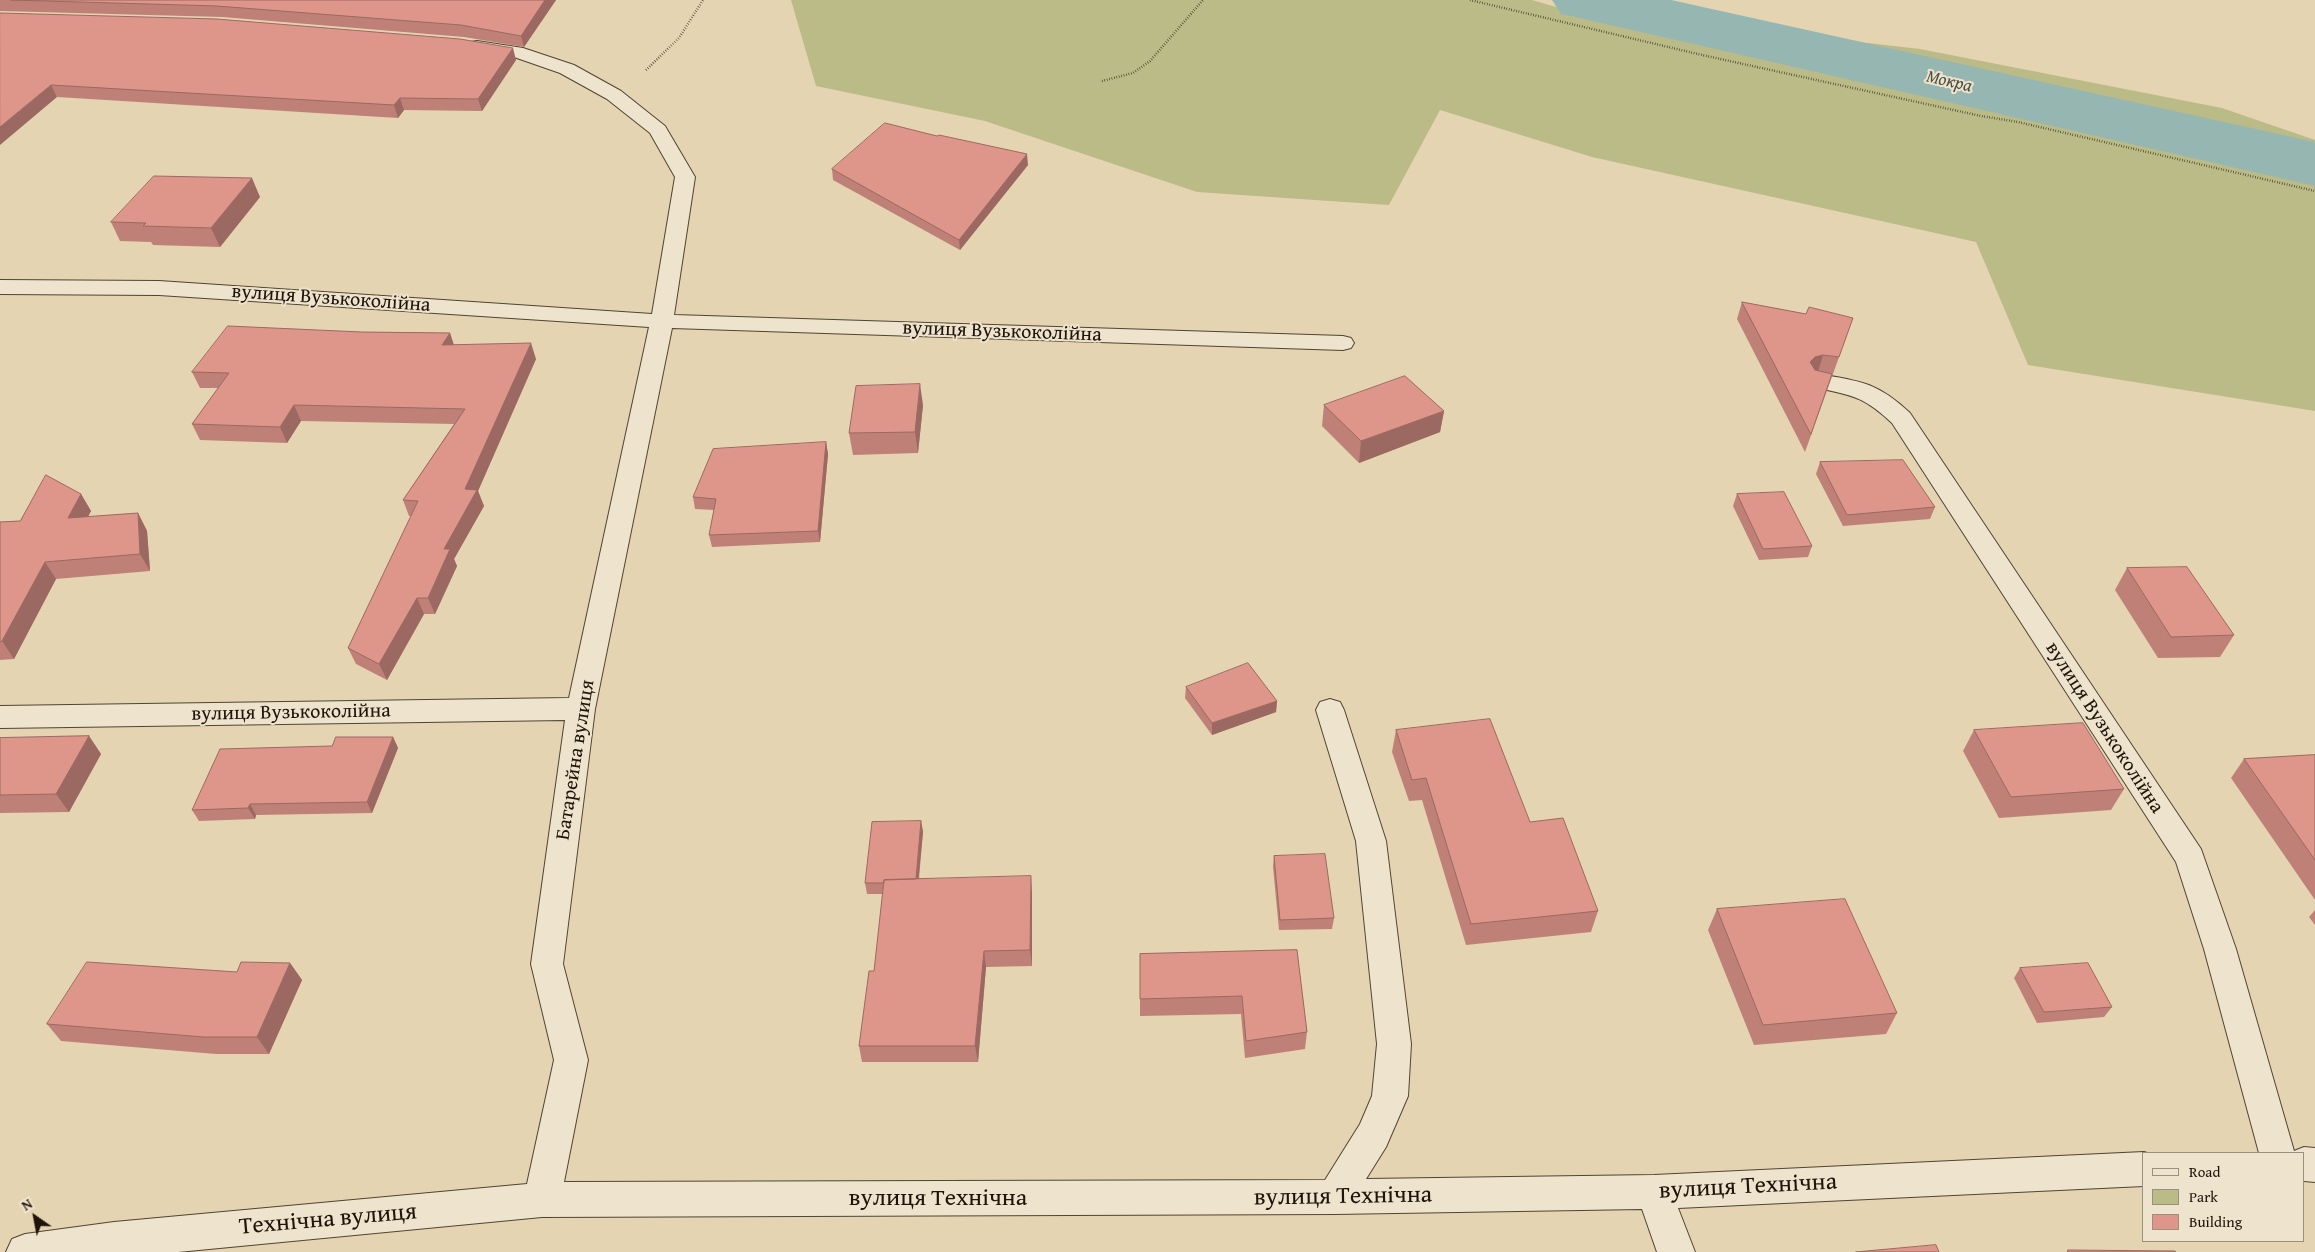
<!DOCTYPE html>
<html>
<head>
<meta charset="utf-8">
<style>
  body { margin:0 }
  #map { position:relative; width:2315px; height:1252px; overflow:hidden; background:#e5d4b1; font-family:"Gentium Book Plus",serif }
  canvas { display:block }
  .legend { position:absolute; left:2142px; top:1152px; width:162px; height:90px; box-sizing:border-box; background:#eee3cc; border:1px solid #9b907e; margin:0; padding:6px 9px; list-style:none; font-size:15px; color:#1f140a }
  .legend li { display:flex; align-items:center; gap:10px; height:25px }
  .legend b { width:25px; border:1px solid #9b907e }
  .north { position:absolute; left:10px; top:1192px; width:50px; height:50px; -webkit-text-stroke:4px #eee3cc; paint-order:stroke; rotate:327deg; font-size:14px; font-weight:700; line-height:20px; text-align:center; color:#1f140a }
  .north::after { content:''; display:block; margin:auto; width:18px; height:22px; background:#1f140a; clip-path:polygon(50% 0,100% 100%,50% 72%,0 100%) }
</style>
</head>
<body>
<div id="map">
<canvas width="2315" height="1252"></canvas>
<ul class="legend">
<li><b style="height:6px;background:#eee3cc"></b>Road</li>
<li><b style="height:14px;background:#bbbb87"></b>Park</li>
<li><b style="height:14px;background:#de968a"></b>Building</li>
</ul>
<div class="north">N</div>
</div>
<script>
const ctx = document.querySelector('canvas').getContext('2d');
ctx.lineJoin = 'round';
function fill(path, color) { ctx.fillStyle = color; ctx.fill(path, 'evenodd'); }
function strokePath(path, color, width, dash) { ctx.strokeStyle = color; ctx.lineWidth = width; ctx.lineCap = dash ? 'butt' : 'round'; ctx.setLineDash(dash || []); ctx.stroke(path); }
function label(font, color, halo, rows, align = 'center') {
  ctx.font = font + ' "Gentium Book Plus",serif'; ctx.lineWidth = 4; ctx.setLineDash([]); ctx.textBaseline = 'middle'; ctx.strokeStyle = halo; ctx.fillStyle = color; for (const [text, x, y, turn = 0] of rows) {
    ctx.save(); ctx.translate(x, y); ctx.rotate((+turn || 0) * Math.PI / 180); ctx.textAlign = isNaN(turn) ? turn : align; if (halo) ctx.strokeText(text, 0, 0); ctx.fillText(text, 0, 0); ctx.restore();
  }
}
const green = new Path2D(`
  M791,0H1532L1556,7L1920,49L2222,108L2315,140V411L2028,365L1976,242L1592,157L1440,110L1389,205L1197,192L985,121L816,86Z`);
const river = new Path2D(`
  M1552,0H1671L2315,142V186L1584,19L1561,14Z`);
const path = new Path2D(`
  M1470,0L1702,55L1981,116L2018,122L2315,191
  M646,70L679,38L703,0
  M1102,81L1133,73L1150,61L1203,0`);
const street = new Path2D(`
  M477,41L523,48L574,65L621,91L665,126L695,177L674,315L1343,336L1351,338L1354,343L1351,348L1343,350L672,328L595,709L563,964L588,1060L564,1182L1325,1180L1360,1124L1372,1096L1377,1044L1356,841L1316,710L1320,702L1330,699L1340,702L1344,710L1386,841L1411,1044L1408,1096L1386,1147L1366,1179L1654,1175L2144,1152L2147,1153H2144V1186L1678,1208L1695,1252H1657L1642,1209L1335,1214L542,1217L178,1252H6L12,1239L25,1234L114,1222L527,1184L554,1060L531,964L565,720L0,728V706L569,698L649,327L159,295L0,294V280L159,281L652,314L675,177L650,133L607,99L560,73L514,57L471,50L468,46L471,42Z
  M1818,374C1860,381 1877,382 1910,413L2201,849L2236,949L2294,1151L2304,1147L2315,1148V1182L2304,1181V1153H2259L2204,949L2176,862L1892,423C1860,393 1850,396 1810,386L1806,381L1810,376Z`);
const wall = new Path2D(`
  M0,0H556L524,47L464,37L222,17L0,11Z
  M0,13L516,60L482,111L404,110L398,118L57,97Z
  M937,136L1028,165L960,250L833,180L832,169Z
  M260,197L220,247L153,245L151,242L120,241L111,222Z
  M1742,302L1806,314L1853,318L1805,452L1737,319Z
  M362,332L450,333L454,345L536,359L478,491L484,506L454,559L457,566L435,614H424L387,680L356,664L348,648L411,516H409L403,500L454,424L301,421L287,443L200,440L192,424L218,388H200L192,372Z
  M923,405L918,453L853,455L849,433Z
  M1324,405L1444,411L1440,432L1359,463L1322,426Z
  M826,442L828,454L820,542L712,547L709,535L714,510L695,509L693,497Z
  M1820,462L1935,507L1930,519L1843,526L1816,474Z
  M81,494L91,511L88,517L138,513L147,531L150,571L56,579L14,659L0,660V522L20,521Z
  M1737,494L1812,546L1808,557L1759,560L1733,506Z
  M2127,568L2234,635L2220,657L2158,658L2115,590Z
  M1186,687L1277,701L1276,712L1212,735L1185,698Z
  M1396,730L1530,822L1598,911L1591,932L1466,945L1422,800L1409,801L1392,752Z
  M1974,730L2124,789L2111,810L1999,818L1963,751Z
  M89,736L101,754L69,812L0,813V738Z
  M393,737L398,748L372,813L256,815L255,819L199,821L192,810L332,746Z
  M2315,755V900L2231,778L2244,759Z
  M921,821L923,832L919,879L1032,892V966L986,967L978,1062H862L859,1046L874,971L883,894H867L865,883Z
  M1274,856L1334,918L1332,929L1279,930L1273,867Z
  M1717,909L1897,1013L1886,1034L1754,1045L1708,930Z
  M2315,910V925L2309,917Z
  M1297,950L1307,1032L1305,1049L1245,1058L1241,1014L1140,1016V954Z
  M290,963L302,980L269,1054H216L61,1041L47,1024L237,972Z
  M2020,968L2112,1007L2104,1017L2037,1023L2014,978Z`);
const shadedWall = new Path2D(`
  M545,0H556L524,47L521,36Z
  M513,48L516,60L482,111L478,99Z
  M51,85L57,97L0,145V127Z
  M400,98L404,110L398,118L394,105Z
  M1027,154L1028,165L960,250L959,240Z
  M252,178L260,197L220,247L211,228Z
  M450,333L455,349L442,345Z
  M531,343L536,359L478,491L484,506L454,559L457,566L435,614L428,598L465,489Z
  M1823,355L1818,372L1810,374V362L1815,357Z
  M920,384L923,405L918,453L915,432Z
  M294,405L301,421L287,443L280,427Z
  M1444,411L1440,432L1359,463L1361,441Z
  M826,442L828,454L820,542L818,531Z
  M81,494L91,511L78,535L68,518Z
  M138,513L147,531L150,571L140,554Z
  M45,562L56,579L14,659L2,641Z
  M417,598L424,614L387,680L379,664Z
  M1277,701L1276,712L1212,735V723Z
  M89,736L101,754L69,812L56,794Z
  M393,737L398,748L372,813L367,802Z
  M250,804L256,815L255,819L248,808Z
  M921,821L923,832L917,893L916,882Z
  M1031,876L1032,892V966L1030,950Z
  M984,951L986,967L978,1062L975,1046Z
  M290,963L302,980L269,1054L257,1037Z`);
const building = new Path2D(`
  M11,0H545L521,36L461,25L217,6Z
  M0,13L217,19L460,39L513,48L478,99L400,98L394,105L51,85L0,127Z
  M885,123L937,136L939,135L1027,154L959,240L832,169Z
  M154,176L252,178L211,228L143,226L146,223L111,222Z
  M1742,302L1806,314L1809,307L1853,318L1839,357L1823,355L1815,357L1810,362L1815,370L1832,374L1811,434Z
  M228,326L362,332L450,333L442,345L531,343L465,489L477,490L444,549H450L428,598H417L379,664L348,648L418,501L403,500L465,409L294,405L280,427L192,424L229,373L192,372Z
  M1405,376L1444,411L1361,441L1324,405Z
  M920,384L915,432L849,433L856,386Z
  M826,442L818,531L709,535L716,499L693,497L713,449Z
  M1903,460L1935,507L1847,515L1820,462Z
  M46,475L81,494L68,518L138,513L140,554L45,562L2,641L0,642V522L20,521Z
  M1784,492L1812,546L1763,549L1737,494Z
  M2187,567L2234,635L2171,637L2127,568Z
  M1248,663L1277,701L1212,723L1186,687Z
  M1490,719L1530,822L1563,818L1598,911L1471,924L1426,778L1412,780L1396,730Z
  M2083,723L2124,789L2011,797L1974,730Z
  M89,736L56,794L0,795V738Z
  M336,737H393L367,802L250,804L248,808L192,810L220,749L332,746Z
  M2315,755V860L2244,759Z
  M921,821L916,879L884,880V883H865L872,822Z
  M1325,854L1334,918L1280,920L1274,856Z
  M1031,876L1030,950L984,951L975,1046H859L869,971H874L884,880Z
  M1845,899L1897,1013L1763,1025L1717,909Z
  M1297,950L1307,1032L1246,1041L1242,996L1140,999V954Z
  M87,962L237,972L241,962L290,963L257,1037H203L47,1024Z
  M2088,963L2112,1007L2044,1012L2020,968Z
  M1936,1245L1939,1252H1856Z
  M2068,1250L2175,1251L2176,1252H2068Z`);
const farWaternames = [
  ["Мокра",1949,82,13]
];
const streetNames = [
  ["вулиця Вузькоколійна",331,299,4],
  ["вулиця Вузькоколійна",1002,332,2],
  ["вулиця Вузькоколійна",291,713,-1],
  ["вулиця Вузькоколійна",2104,728,57],
  ["Батарейна вулиця",576,760,-81]
];
const nearStreetnames = [
  ["вулиця Технічна",1748,1187,-3],
  ["вулиця Технічна",1343,1197,-1],
  ["вулиця Технічна",938,1199],
  ["Технічна вулиця",328,1220,-5]
];
fill(green, '#bbbb87');
fill(river, '#96b7b1');
strokePath(street, '#504434', 2);
strokePath(path, '#1f140a', 2.5, [0.5, 2]);
fill(street, '#eee3cc');
fill(wall, '#bf8177');
fill(shadedWall, '#9b6961');
fill(building, '#de968a');
strokePath(building, '#9b6961', 1);
label('italic 18px', '#494d44', '#eee3cc', farWaternames);
label('20px', '#1f140a', '#eee3cc', streetNames);
label('24px', '#1f140a', '#eee3cc', nearStreetnames);
</script>
</body>
</html>
